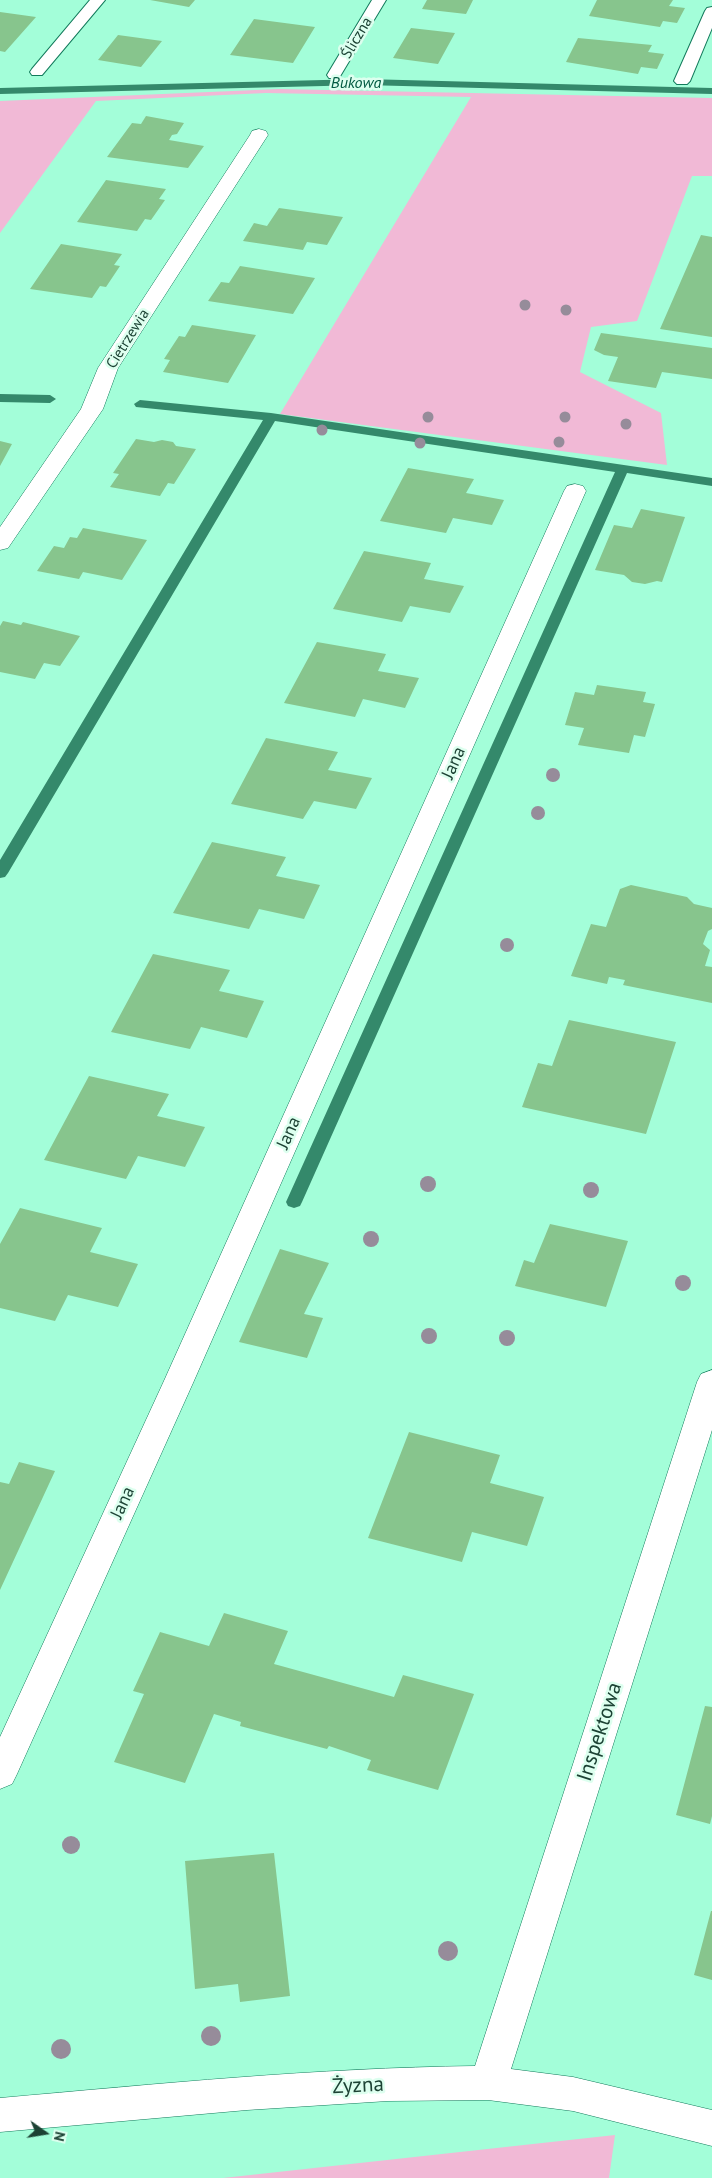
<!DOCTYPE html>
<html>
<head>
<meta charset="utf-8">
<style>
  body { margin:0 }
  #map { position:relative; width:712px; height:2178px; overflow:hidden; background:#a3fed9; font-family:"PT Sans",sans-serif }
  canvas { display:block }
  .north { position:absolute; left:20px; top:2108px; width:50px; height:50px; -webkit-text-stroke:4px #ddffef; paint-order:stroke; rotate:103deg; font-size:14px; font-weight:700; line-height:20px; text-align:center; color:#1c4234 }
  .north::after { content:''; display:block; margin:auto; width:18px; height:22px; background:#1c4234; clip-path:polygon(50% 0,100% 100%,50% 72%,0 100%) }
</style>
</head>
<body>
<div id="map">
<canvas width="712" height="2178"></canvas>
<div class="north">N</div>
</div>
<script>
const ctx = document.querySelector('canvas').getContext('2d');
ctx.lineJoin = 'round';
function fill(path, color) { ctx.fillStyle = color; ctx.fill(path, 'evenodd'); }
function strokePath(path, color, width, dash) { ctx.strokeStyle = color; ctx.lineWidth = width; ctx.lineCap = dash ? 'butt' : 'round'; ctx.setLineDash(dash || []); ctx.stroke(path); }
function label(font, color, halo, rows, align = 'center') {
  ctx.font = font + ' "PT Sans",sans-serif'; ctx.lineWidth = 5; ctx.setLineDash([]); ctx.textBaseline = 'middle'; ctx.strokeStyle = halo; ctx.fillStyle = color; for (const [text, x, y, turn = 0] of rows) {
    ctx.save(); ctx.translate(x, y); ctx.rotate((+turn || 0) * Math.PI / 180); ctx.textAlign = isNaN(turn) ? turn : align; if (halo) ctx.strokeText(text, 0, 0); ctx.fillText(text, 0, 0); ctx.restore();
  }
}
const green = new Path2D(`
  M279,89L712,98V176H692L637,321L591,327L580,372L661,413L667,465L280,414L471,97L266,93L96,101L0,233V101Z
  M615,2135L609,2178H223Z`);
const stream = new Path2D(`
  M364,79L712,88V94L364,85L0,94V88Z
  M0,394L50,395L56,399L50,403L0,402Z
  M140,400L271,413L712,478V486L627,473L302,1202L300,1206L294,1208L288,1206L286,1202L615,472L275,421L8,873L5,877L0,878V860L263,420L136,407L134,404Z`);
const building = new Path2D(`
  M150,0H195L189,7Z
  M427,0H473L466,14L422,9Z
  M597,0H673L669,6L685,8L677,23L663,21L660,27L589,16Z
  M0,12L36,17L5,52L0,51Z
  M254,19L315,27L293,63L230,55Z
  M411,28L455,33L438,64L393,58Z
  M118,35L162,41L141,67L98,60Z
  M578,38L652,45L648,52L664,54L657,69L641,67L638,74L566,62Z
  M146,116L184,123L177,134L172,135L169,140L204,146L188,168L107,157L132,123L141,124Z
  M106,180L166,189L159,199L165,200L151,220L145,219L137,231L77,222Z
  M279,208L343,217L327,245L307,242L303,250L243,241L254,223L267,226Z
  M701,235L712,237V337L660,329Z
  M61,244L122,254L114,265L120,266L106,287L100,286L92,298L30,289Z
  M240,266L315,278L293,314L208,301L221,282L229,283Z
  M192,325L256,335L228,383L163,372L170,360L164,359L179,336L185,337Z
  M601,333L712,348V379L662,372L656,388L608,381L618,357L604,355L594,350Z
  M136,439L154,442L162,440L173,442L176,446L196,449L174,484L168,483L160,496L110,487L119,474L113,473Z
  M0,441L12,444L0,466Z
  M408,468L474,479L466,493L504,500L492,525L453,518L446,533L380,521Z
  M641,509L685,517L662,582L657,581L645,584L632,582L624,575L595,570L614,525L632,528Z
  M83,528L147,540L122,580L83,572L79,579L37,571L54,546L64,548L70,537L77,538Z
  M364,551L431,563L424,579L464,586L450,613L410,606L402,622L333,609Z
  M3,621L21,625L23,622L80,636L60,666L44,663L35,679L0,672V626Z
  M317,642L386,654L378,671L419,678L405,708L363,699L355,717L284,703Z
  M597,685L646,692L643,702L655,704L645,737L634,735L629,753L578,745L584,728L565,725L575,692L594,695Z
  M266,738L338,752L328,770L372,778L356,809L314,801L303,819L231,804Z
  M212,842L286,857L276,876L320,885L304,919L259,909L249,929L173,913Z
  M631,885L687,897L694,904L712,908V929L708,931L703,944L710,950L705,966L712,967V1003L623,985L625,980L609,977L607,984L571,976L591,924L606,927L620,889Z
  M153,954L230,970L219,991L264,1001L247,1038L201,1027L190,1049L111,1032Z
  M569,1020L676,1042L646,1134L522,1107L538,1063L552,1066Z
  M89,1076L169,1094L157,1116L205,1127L185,1167L138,1156L126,1179L44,1160Z
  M20,1208L102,1228L90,1252L138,1264L118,1307L68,1295L55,1321L0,1308V1244Z
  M550,1224L628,1241L606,1307L515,1286L524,1260L534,1263Z
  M280,1249L329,1263L304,1314L323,1318L307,1358L239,1342Z
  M409,1432L500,1455L490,1483L544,1497L527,1546L472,1532L462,1562L368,1538Z
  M19,1462L55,1471L0,1590V1482L9,1484Z
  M224,1613L288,1631L274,1664L394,1697L403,1675L474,1694L438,1790L367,1770L371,1760L329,1746L327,1749L240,1726L241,1722L214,1714L185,1783L114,1762L144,1694L133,1691L160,1632L209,1646Z
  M705,1706L712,1707V1816L710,1824L676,1815Z
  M274,1853L290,1996L240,2002L238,1984L195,1989L185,1861Z
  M711,1911H712V1980L694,1975Z`);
const lane = new Path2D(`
  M90,0H105L42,75H32L30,72L32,69Z
  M372,0H386L339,78H329L327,75Z
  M712,7V28L690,81L687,84H677L674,81L705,11L707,8Z`);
const street = new Path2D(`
  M259,129L266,131L268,135L118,368L103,409L8,548L0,550V527L81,409L98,368L250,135L252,131Z
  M575,484L583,486L586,491L193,1383L17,1774L12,1784L0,1789V1737L163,1383L564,491L567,486Z
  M712,1370V1430L511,2069L573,2077L712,2110V2146L573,2111L488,2100L388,2101L247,2110L0,2132V2098C158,2084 316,2068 475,2066L697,1382L701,1374Z`);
const trees = [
  [525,305,5.5],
  [566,310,5.5],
  [428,417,5.5],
  [565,417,5.5],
  [626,424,5.5],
  [322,430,5.5],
  [559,442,5.5],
  [420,443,5.5],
  [553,775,7],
  [538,813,7],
  [507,945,7],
  [428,1184,8],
  [591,1190,8],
  [371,1239,8],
  [683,1283,8],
  [429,1336,8],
  [507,1338,8],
  [71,1845,9],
  [448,1951,10],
  [211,2036,10],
  [61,2049,10]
];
const farStreetnames = [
  ["Śliczna",357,38,-59],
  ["Cietrzewia",128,339,-58]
];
const farWaternames = [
  ["Bukowa",356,83]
];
const streetNames = [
  ["Jana",454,763,-66],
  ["Jana",289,1133,-66],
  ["Jana",123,1503,-65]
];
const nearStreetnames = [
  ["Inspektowa",600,1732,-72],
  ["Żyzna",358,2086,-3]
];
fill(green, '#f1b9d6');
fill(stream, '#34896b');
fill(building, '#87c58d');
strokePath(lane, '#127a5b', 2);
strokePath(street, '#127a5b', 1);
fill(lane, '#fff');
fill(street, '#fff');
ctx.fillStyle = '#968c9a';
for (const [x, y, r] of trees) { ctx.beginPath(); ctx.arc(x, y, r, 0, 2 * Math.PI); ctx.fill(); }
label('15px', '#1c4234', '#ddffef', farStreetnames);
label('italic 16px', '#035a42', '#ddffef', farWaternames);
label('18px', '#1c4234', '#ddffef', streetNames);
label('21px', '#1c4234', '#ddffef', nearStreetnames);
</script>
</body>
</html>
